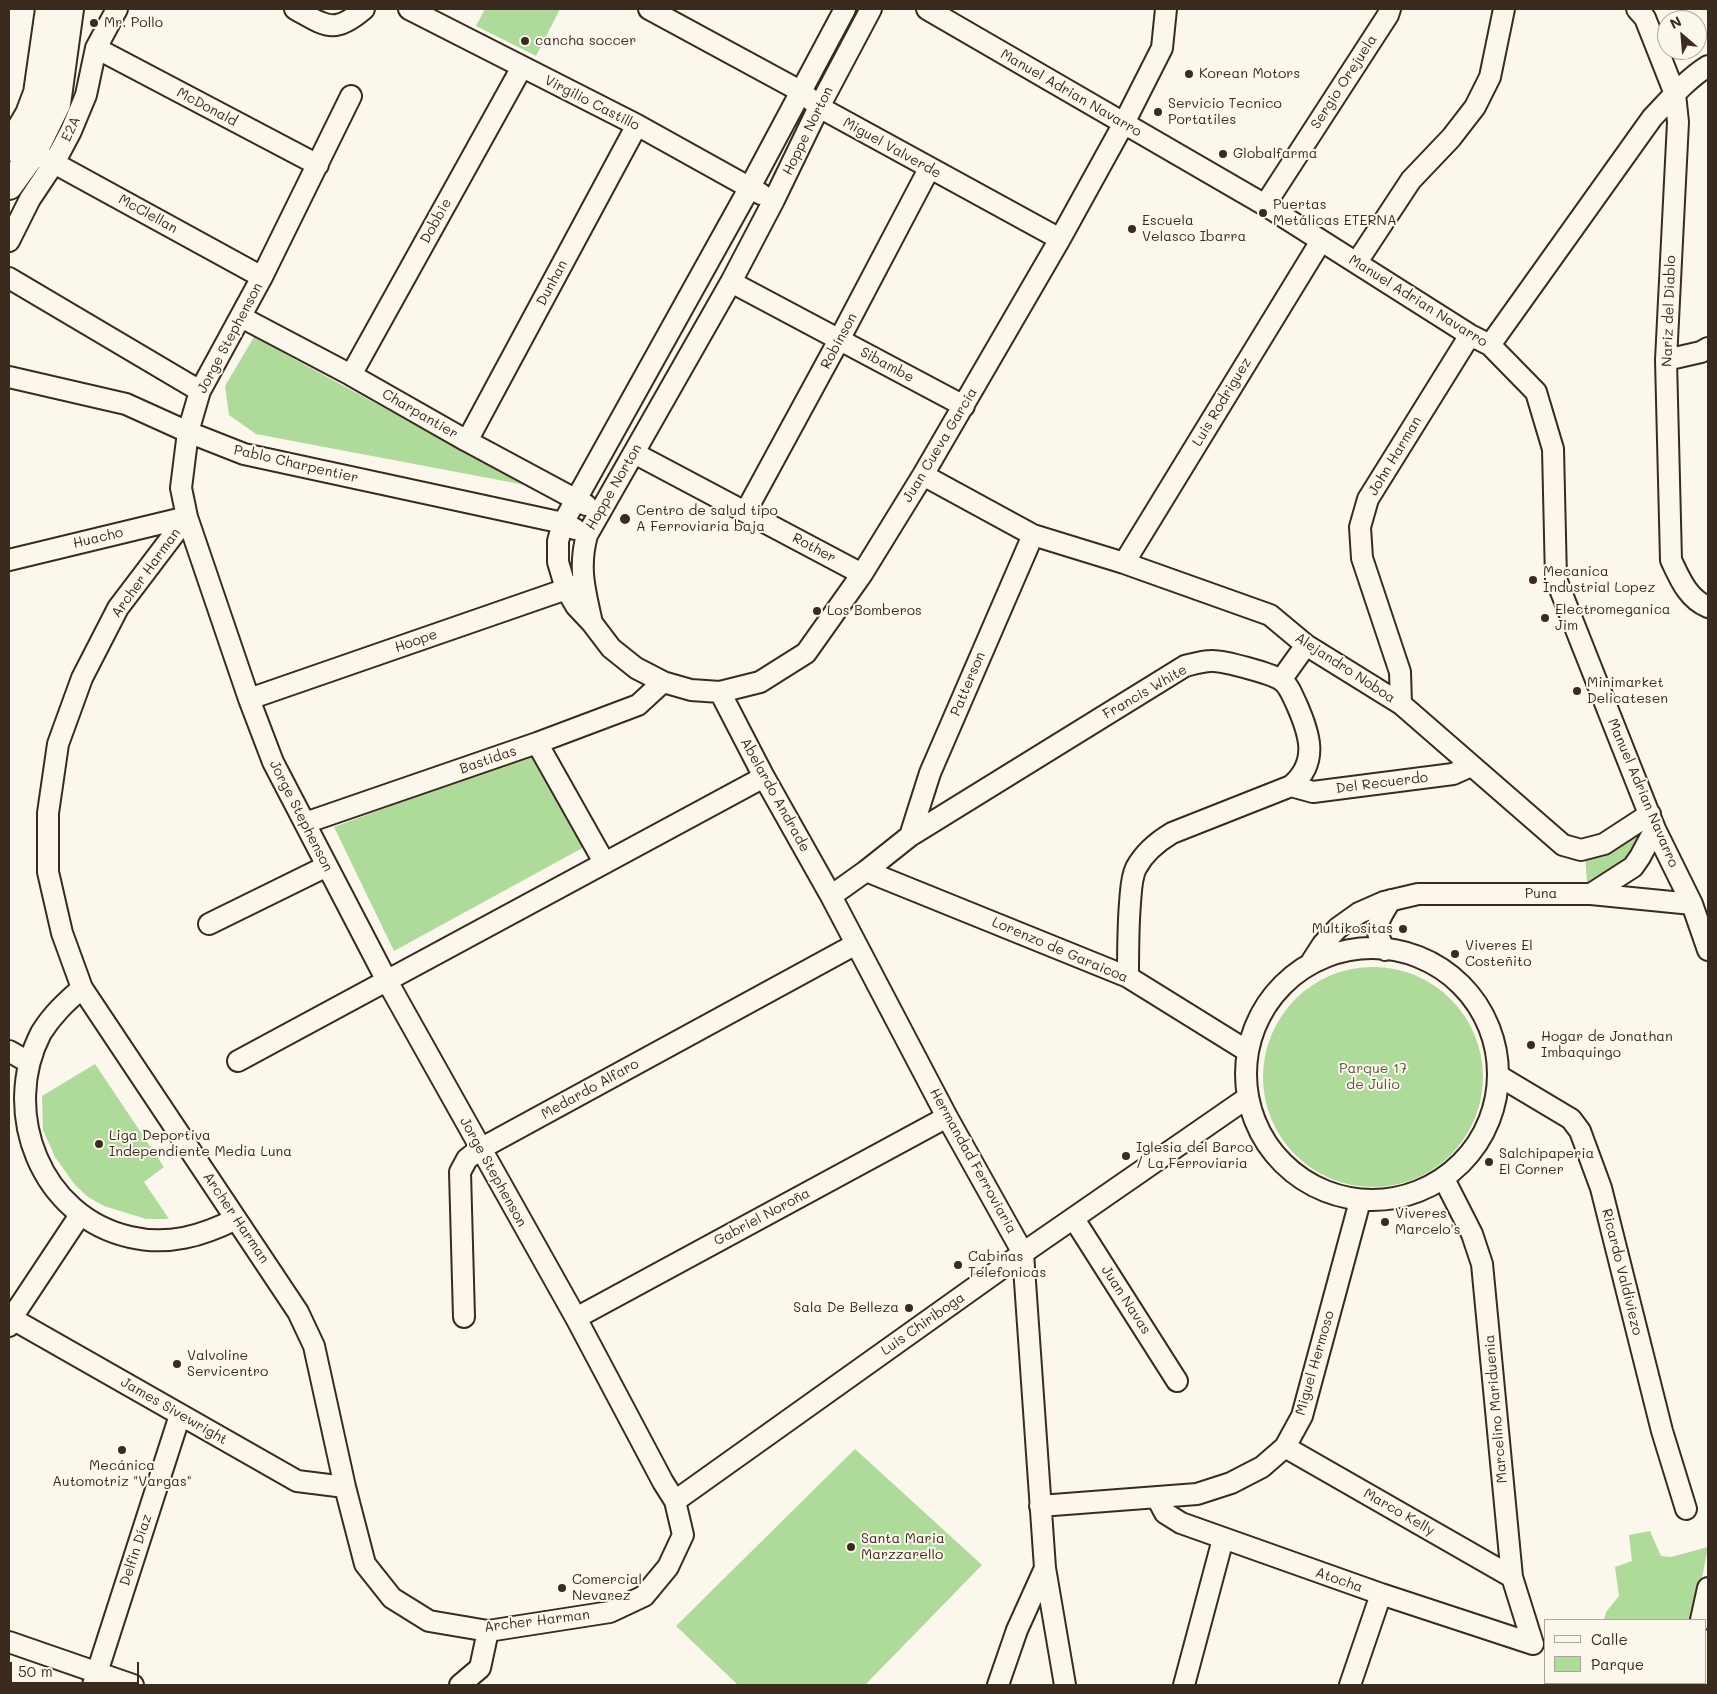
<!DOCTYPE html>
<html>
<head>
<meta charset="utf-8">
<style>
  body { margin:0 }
  #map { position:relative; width:1717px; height:1694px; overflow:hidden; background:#fbf7ec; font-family:Mali,sans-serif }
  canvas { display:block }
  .frame { position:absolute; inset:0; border:10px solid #3b2a1e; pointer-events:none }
  .legend { position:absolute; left:1544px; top:1619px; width:162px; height:65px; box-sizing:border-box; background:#fbf7ec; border:1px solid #aea59a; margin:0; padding:6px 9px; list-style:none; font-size:15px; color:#3b2a1e }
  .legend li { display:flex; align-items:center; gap:10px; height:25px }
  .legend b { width:25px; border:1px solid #aea59a }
  .north { position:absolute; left:1657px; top:10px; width:50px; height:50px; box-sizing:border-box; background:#fbf7ec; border:1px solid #aea59a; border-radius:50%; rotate:333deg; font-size:14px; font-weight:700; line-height:20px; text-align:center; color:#3b2a1e }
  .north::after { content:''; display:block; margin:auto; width:18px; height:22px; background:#3b2a1e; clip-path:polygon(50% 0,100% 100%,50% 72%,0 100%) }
  .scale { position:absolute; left:10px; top:1662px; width:129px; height:22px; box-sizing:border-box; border:2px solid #3b2a1e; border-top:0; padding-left:6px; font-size:15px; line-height:18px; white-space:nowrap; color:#3b2a1e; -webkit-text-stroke:4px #fbf7ec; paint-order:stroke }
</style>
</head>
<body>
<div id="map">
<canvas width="1717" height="1694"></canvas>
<div class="frame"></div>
<ul class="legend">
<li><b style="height:6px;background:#fbf7ec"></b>Calle</li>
<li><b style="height:14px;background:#aedb9a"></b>Parque</li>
</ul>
<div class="north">N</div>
<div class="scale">50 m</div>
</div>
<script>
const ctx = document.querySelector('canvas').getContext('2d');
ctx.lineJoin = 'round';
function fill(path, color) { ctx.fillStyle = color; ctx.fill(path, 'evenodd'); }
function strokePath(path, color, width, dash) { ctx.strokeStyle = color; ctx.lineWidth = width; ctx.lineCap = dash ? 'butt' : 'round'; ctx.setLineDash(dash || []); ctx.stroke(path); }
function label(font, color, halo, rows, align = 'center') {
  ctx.font = font + ' Mali,sans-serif'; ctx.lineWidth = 4; ctx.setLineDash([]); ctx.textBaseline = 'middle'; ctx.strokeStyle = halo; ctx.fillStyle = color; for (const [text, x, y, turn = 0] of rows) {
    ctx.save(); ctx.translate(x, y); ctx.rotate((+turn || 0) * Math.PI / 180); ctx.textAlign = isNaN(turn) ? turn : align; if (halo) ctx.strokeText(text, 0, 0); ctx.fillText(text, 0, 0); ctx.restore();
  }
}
const green = new Path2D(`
  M485,9H560L536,56L476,26Z
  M254,337L525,485L256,434L229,415L225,386Z
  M531,754L586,846L394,951L334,827Z
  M1647,821V833L1627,863L1587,883L1585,855Z
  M1263 1077a110 110 0 1 1 220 0a110 110 0 1 1-220 0Z
  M95,1064L164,1167L144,1182L169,1219H146L104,1206L88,1197L75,1185L55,1157L43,1130L42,1096Z
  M855,1449L982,1565L865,1685H738L676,1626Z
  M1650,1531L1661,1556L1671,1557L1708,1547L1694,1620H1604L1606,1612L1619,1596L1615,1567L1632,1561L1629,1535Z`);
const minor = new Path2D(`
  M295,9C326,26 334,35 364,9
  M409,9L637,125L761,194
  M649,9L802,92L819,107L1060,239
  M845,9L750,187L563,523L558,541V562L566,589L576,606L592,623L611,648L636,668L663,682L691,690L720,692L760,682L806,653L862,574L923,475L1060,239L1124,123L1162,48L1166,9
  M927,9L1265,205L1470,335L1490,345L1536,392L1553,449L1556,579L1655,829L1692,904L1708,950
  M1637,9L1645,18L1675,94L1678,122L1666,360L1671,560C1680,579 1688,599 1708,607
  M96,48L318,165
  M33,153L54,163L262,277
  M1265,205L1388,15L1390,9
  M9,241L30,199L54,163L71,131L86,95L96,48L117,9
  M1357,262L1411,180L1451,138L1475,107L1490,77L1504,9
  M9,278L200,391
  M731,282L964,406
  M241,317L351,375L467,441L586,505
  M1490,345L1652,118C1669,100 1687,79 1708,66
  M1666,360L1701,352L1708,348
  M351,375L522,67
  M9,377L126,404L188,432L244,454L563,523L575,529
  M467,441L637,125
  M634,453L862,574
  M923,475L1033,535L1124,563L1270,615L1306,645L1401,704L1563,845L1581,850L1604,844L1650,814
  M746,511L839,340L929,169
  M187,517L118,608L82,678L58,744L48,813V872L62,933L82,988L298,1312L314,1346L345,1487L365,1564L392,1598L429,1621L488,1631L610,1612L644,1596L668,1567L683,1535L675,1501L663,1482L576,1318L387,981L273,762L249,699L187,517L181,488L188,432L200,391L262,277L351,96
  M9,560L187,517
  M1124,563L1321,241
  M592,623C585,591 578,568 587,535L731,282L774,200L819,107L871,9
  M1281,680L1306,645
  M720,692L764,777L831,896L947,1117L1023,1253L1045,1568L1065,1685
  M249,699L578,585
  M1401,704L1400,672L1362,558L1360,527L1368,499L1470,335
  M537,743L604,862
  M1291,786L1313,792L1453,774L1471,766
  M305,823L537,743L638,705L663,682
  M910,836L930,773L1033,535
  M866,871L1128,977L1244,1049
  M1591,894L1633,867L1640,857L1655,829
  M831,896L866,871L910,836L1185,666C1193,664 1203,661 1211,661C1223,660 1272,674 1281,680C1289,685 1292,695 1296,703C1309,732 1320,762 1291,786L1172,833C1157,842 1144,853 1136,868C1131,878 1131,892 1130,903C1128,928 1128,952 1128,977
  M209,924L327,866
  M1246 1074a126 126 0 1 1 252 0a126 126 0 1 1-252 0Z
  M1385,950C1372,928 1378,920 1391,900
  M1312,961L1323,944L1338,928L1359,913L1384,902L1418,894H1591L1692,904
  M82,988C66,1002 52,1015 41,1033C0,1112 41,1217 130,1237C168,1246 202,1236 236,1219
  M9,1051L28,1062
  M238,1061L764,777
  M1499,1076L1571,1119L1580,1131L1601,1188L1662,1431L1686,1509
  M1444,1179L1472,1234L1482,1264L1512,1577L1533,1644
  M1074,1219L1177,1381
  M9,1317L297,1481L345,1487
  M464,1317L460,1172L467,1159L480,1149L856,944
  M576,1318L947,1117
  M9,1326L11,1319L80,1215
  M1285,1447L1512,1577
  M1157,1498L1165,1513L1181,1523L1381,1594L1533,1644
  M675,1501L1023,1253L1247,1098
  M1040,1506L1197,1494L1231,1483L1262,1467L1285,1447L1302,1416L1360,1201
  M1701,1620L1708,1588
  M9,1642L133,1685
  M93,1685L180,1415
  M460,1685L480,1668L488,1631
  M998,1685L1017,1630L1045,1568
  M1184,1685L1223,1539
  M1350,1685L1381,1594
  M1680,1685L1681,1683`);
const major = new Path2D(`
  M9,148L29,114L37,93L49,9
  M9,186L33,153L57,104L70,9`);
const markers = [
  [94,23,5,"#3b2a1e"],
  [525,41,5,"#3b2a1e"],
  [1189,74,5,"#3b2a1e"],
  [1158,112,5,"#3b2a1e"],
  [1223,154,5,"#3b2a1e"],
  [1263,213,5,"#3b2a1e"],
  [1132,229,5,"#3b2a1e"],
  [625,519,6,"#3b2a1e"],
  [1533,580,5,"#3b2a1e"],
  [817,611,5,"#3b2a1e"],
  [1545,618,5,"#3b2a1e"],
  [1577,691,5,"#3b2a1e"],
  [1403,929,5,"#3b2a1e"],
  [1455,954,5,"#3b2a1e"],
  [1531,1045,5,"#3b2a1e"],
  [99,1144,5,"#3b2a1e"],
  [1126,1156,5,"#3b2a1e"],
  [1489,1162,5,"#3b2a1e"],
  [1385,1222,5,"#3b2a1e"],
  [958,1265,5,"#3b2a1e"],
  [909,1308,5,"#3b2a1e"],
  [177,1364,5,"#3b2a1e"],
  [122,1450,5,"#3b2a1e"],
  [851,1547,5,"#3b2a1e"],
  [562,1588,5,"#3b2a1e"]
];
const poiNames = [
  ["Mr. Pollo",104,23],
  ["cancha soccer",535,41],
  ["Korean Motors",1199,74],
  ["Servicio Tecnico",1168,104],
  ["Portatiles",1168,120],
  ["Globalfarma",1233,154],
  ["Puertas",1273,205],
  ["Metálicas ETERNA",1273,221],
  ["Escuela",1142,221],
  ["Velasco Ibarra",1142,237],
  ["Centro de salud tipo",636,511],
  ["A Ferroviaria baja",636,527],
  ["Mecanica",1543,572],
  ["Industrial Lopez",1543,588],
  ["Electromeganica",1555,610],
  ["Jim",1555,626],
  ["Los Bomberos",827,611],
  ["Minimarket",1587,683],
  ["Delicatesen",1587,699],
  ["Multikositas",1393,929,"right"],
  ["Viveres El",1465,946],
  ["Costeñito",1465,962],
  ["Hogar de Jonathan",1541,1037],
  ["Imbaquingo",1541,1053],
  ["Liga Deportiva",109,1136],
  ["Independiente Media Luna",109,1152],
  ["Iglesia del Barco",1136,1148],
  ["/ La Ferroviaria",1136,1164],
  ["Salchipaperia",1499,1154],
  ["El Corner",1499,1170],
  ["Viveres",1395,1214],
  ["Marcelo's",1395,1230],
  ["Cabinas",968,1257],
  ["Telefonicas",968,1273],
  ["Sala De Belleza",899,1308,"right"],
  ["Valvoline",187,1356],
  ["Servicentro",187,1372],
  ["Mecánica",122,1466,"center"],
  ["Automotriz \"Vargas\"",122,1482,"center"],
  ["Santa Maria",861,1539],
  ["Marzzarello",861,1555],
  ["Comercial",572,1580],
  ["Nevarez",572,1596]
];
const streetNames = [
  ["Sergio Orejuela",1344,82,-57],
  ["Manuel Adrian Navarro",1071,93,30],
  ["Virgilio Castillo",592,103,27],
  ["McDonald",207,107,28],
  ["E2A",71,129,-65],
  ["Hoppe Norton",808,131,-64],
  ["Miguel Valverde",892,148,29],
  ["McClellan",148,214,29],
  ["Dobbie",436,221,-61],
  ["Dunhan",552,283,-62],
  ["Manuel Adrian Navarro",1418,301,32],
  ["Nariz del Diablo",1669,311,-88],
  ["Jorge Stephenson",230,338,-62],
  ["Robinson",839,341,-62],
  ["Sibambe",887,365,28],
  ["Luis Rodriguez",1222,402,-59],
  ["Charpantier",420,414,30],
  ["Juan Cueva Garcia",940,445,-59],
  ["John Harman",1395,456,-59],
  ["Pablo Charpentier",296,464,13],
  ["Hoppe Norton",614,487,-60],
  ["Huacho",98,538,-13],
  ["Rother",814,548,28],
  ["Archer Harman",146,573,-54],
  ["Hoope",416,641,-19],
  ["Alejandro Noboa",1345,668,33],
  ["Patterson",968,684,-67],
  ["Francis White",1145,692,-30],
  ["Bastidas",488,760,-19],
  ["Del Recuerdo",1382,783,-7],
  ["Manuel Adrian Navarro",1643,793,67],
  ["Abelardo Andrade",775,795,61],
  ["Jorge Stephenson",301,816,63],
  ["Puna",1541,894],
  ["Lorenzo de Garaicoa",1060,950,23],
  ["Medardo Alfaro",590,1089,-29],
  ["Hermandad Ferroviaria",973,1161,61],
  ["Jorge Stephenson",493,1172,61],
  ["Gabriel Noroña",762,1217,-28],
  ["Archer Harman",236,1218,56],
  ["Ricardo Valdiviezo",1622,1272,76],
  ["Juan Navas",1126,1300,57],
  ["Luis Chiriboga",923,1324,-35],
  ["Miguel Hermoso",1315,1363,-74],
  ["Marcelino Mariduenia",1496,1409,-95],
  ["James Sivewright",174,1411,30],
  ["Marco Kelly",1399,1512,30],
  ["Delfin Díaz",136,1550,-72],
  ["Atocha",1339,1580,19],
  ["Archer Harman",537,1621,-7]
];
const parkNames = [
  ["Parque 17",1373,1069],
  ["de Julio",1373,1085]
];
fill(green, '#aedb9a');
strokePath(minor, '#3b2a1e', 24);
strokePath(major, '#3b2a1e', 30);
strokePath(minor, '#fbf7ec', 20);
strokePath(major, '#fbf7ec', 26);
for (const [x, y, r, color] of markers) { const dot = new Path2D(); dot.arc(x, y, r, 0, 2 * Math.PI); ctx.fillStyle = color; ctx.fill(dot); strokePath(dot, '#fbf7ec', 2); }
label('14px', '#3b2a1e', '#fbf7ec', poiNames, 'left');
label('14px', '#3b2a1e', '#fbf7ec', streetNames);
label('14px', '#58563d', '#fbf7ec', parkNames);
</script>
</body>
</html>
